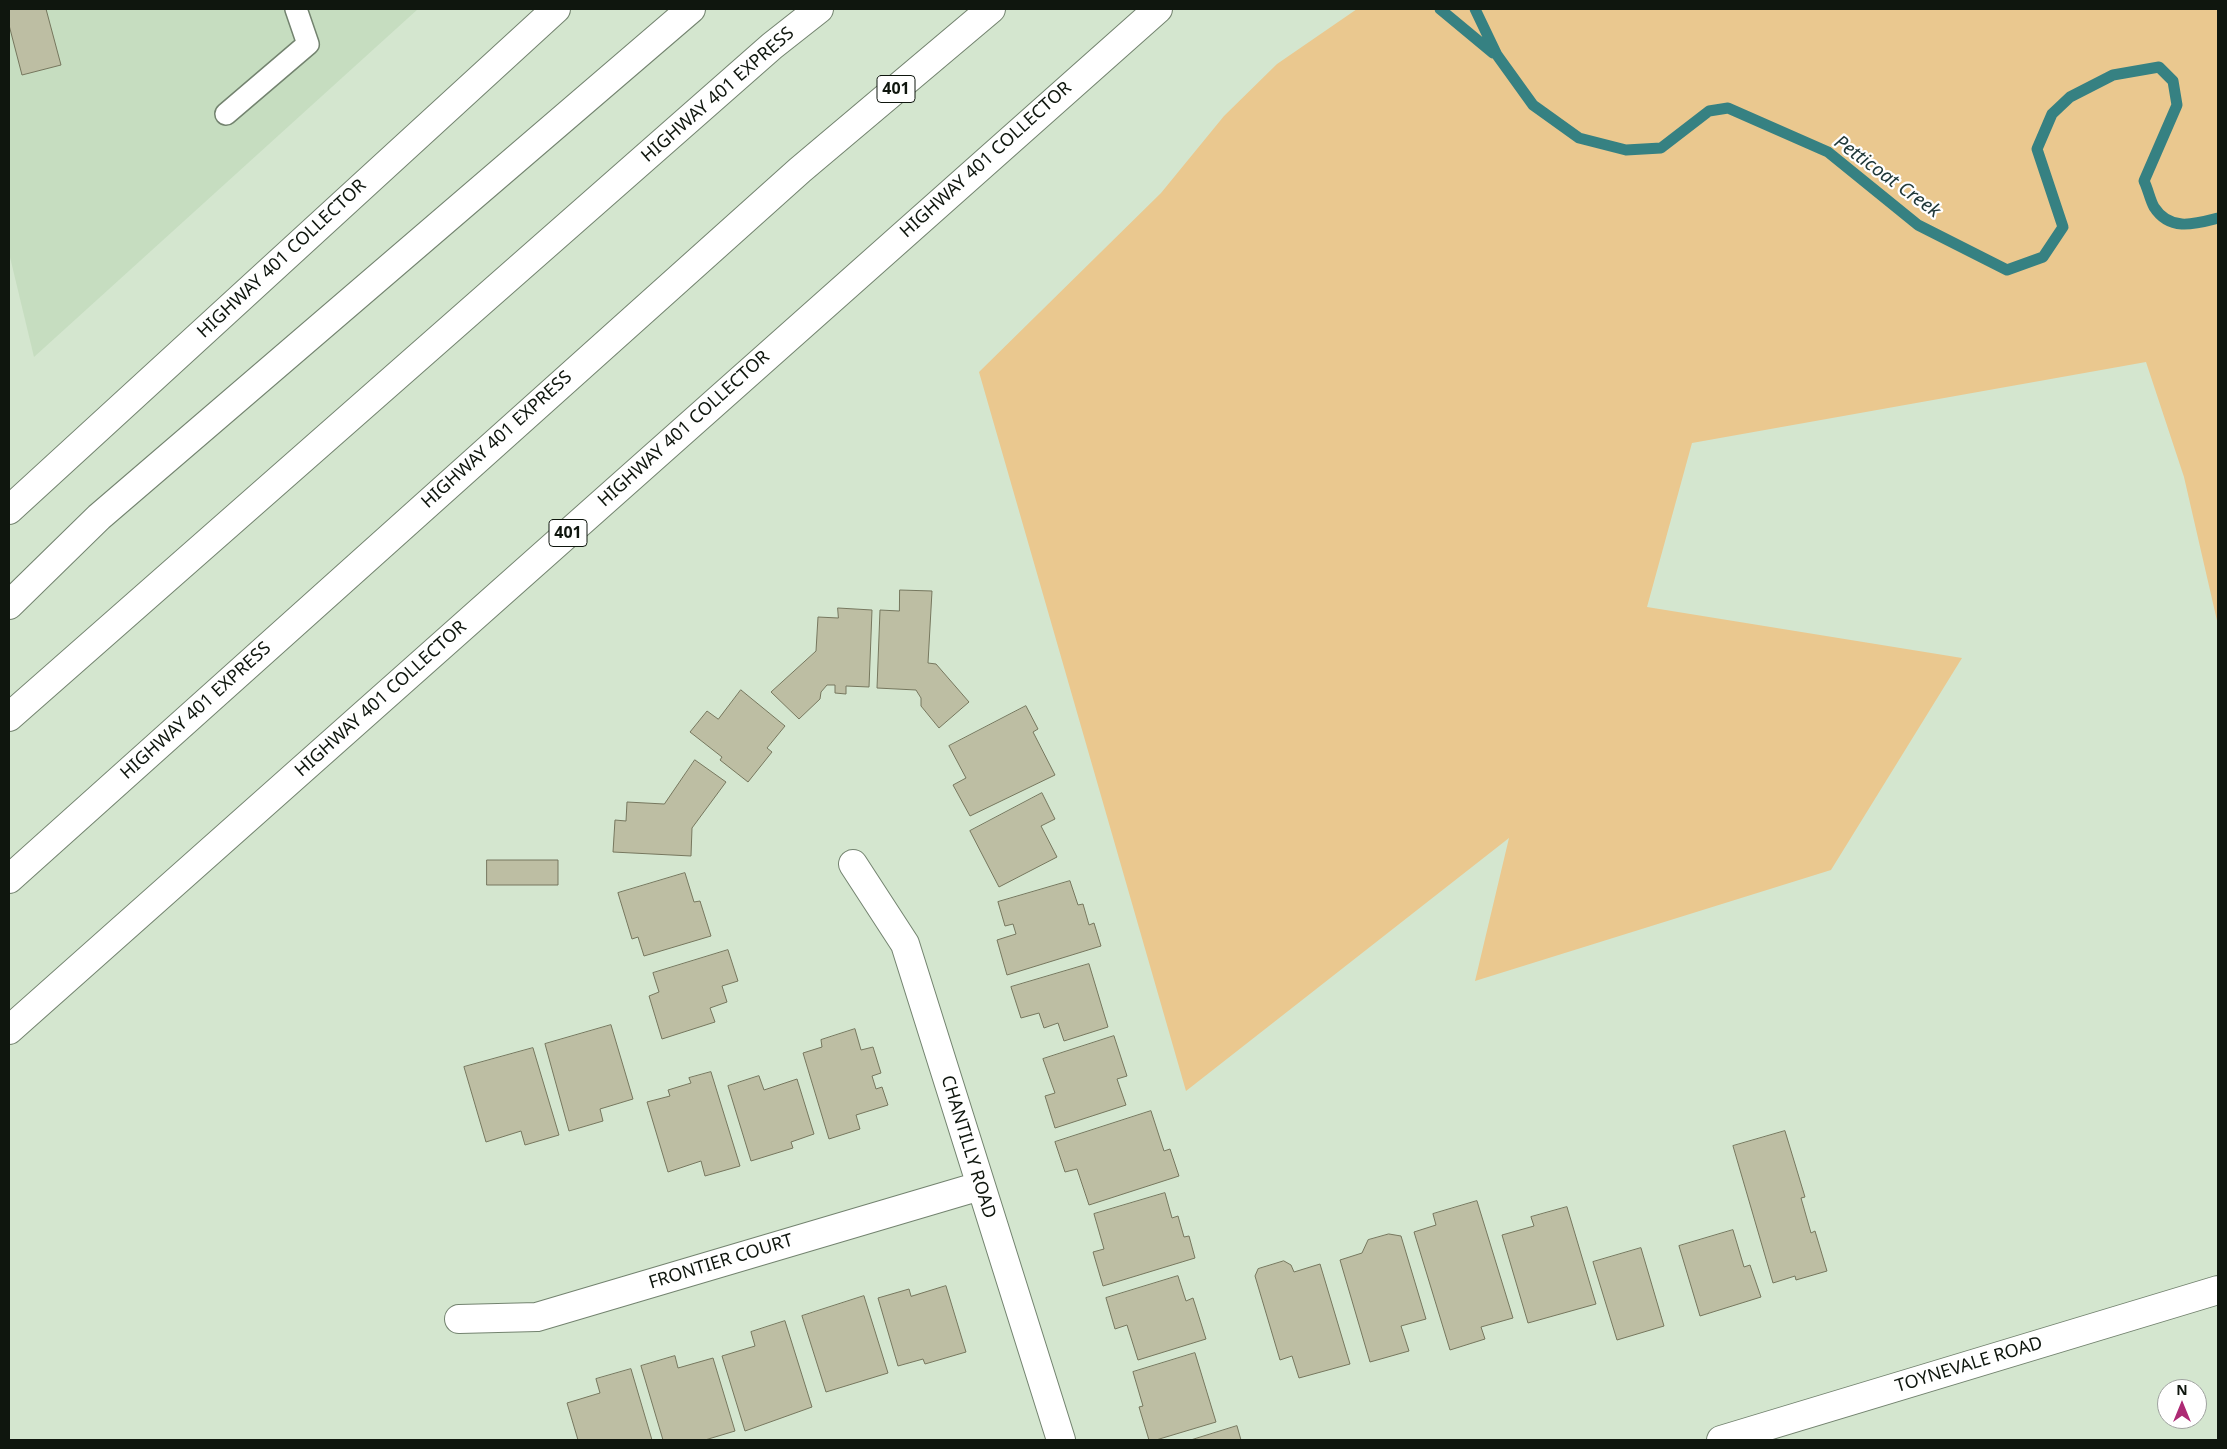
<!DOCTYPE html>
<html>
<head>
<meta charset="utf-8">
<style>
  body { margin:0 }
  #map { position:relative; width:2227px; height:1449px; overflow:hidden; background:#d4e6cf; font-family:"Noto Sans",sans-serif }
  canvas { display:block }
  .frame { position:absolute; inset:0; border:10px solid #0f160e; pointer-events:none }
  .north { position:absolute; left:2157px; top:1379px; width:50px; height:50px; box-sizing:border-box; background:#fff; border:1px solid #9fa29f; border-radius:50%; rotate:0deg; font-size:14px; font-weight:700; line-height:20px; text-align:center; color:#0f160e }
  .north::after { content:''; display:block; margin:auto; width:18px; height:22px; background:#ad2a74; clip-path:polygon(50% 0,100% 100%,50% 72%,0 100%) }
</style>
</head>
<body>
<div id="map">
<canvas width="2227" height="1449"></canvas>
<div class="frame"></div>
<div class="north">N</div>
</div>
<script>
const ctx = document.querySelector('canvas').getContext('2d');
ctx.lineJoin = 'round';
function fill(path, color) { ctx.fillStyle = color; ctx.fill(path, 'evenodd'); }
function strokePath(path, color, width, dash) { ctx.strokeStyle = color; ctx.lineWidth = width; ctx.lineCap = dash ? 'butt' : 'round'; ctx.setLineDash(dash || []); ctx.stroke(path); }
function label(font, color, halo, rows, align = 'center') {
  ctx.font = font + ' "Noto Sans",sans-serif'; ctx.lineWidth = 4.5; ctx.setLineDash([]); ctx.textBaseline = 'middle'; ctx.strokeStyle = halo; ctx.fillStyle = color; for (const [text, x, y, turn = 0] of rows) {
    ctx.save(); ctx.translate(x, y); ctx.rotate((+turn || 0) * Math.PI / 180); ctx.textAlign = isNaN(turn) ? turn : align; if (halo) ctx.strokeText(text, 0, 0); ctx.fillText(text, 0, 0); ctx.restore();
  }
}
const built = new Path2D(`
  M9,9H418L34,357L9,253Z`);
const green = new Path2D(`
  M1357,9H2218V625L2184,477L2146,362L1692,443L1647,607L1962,658L1831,870L1475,981L1509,838L1186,1091L979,372L1161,193L1224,116L1277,64Z`);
const stream = new Path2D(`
  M1440,9L1493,53
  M1475,9L1497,55L1533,105L1579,138L1626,150L1661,148L1709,111L1728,108L1828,152L1918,225L2007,270L2043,257L2063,227L2037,149L2052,114L2070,97L2113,75L2159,67L2173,81L2177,105L2144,181C2148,189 2150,200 2154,207C2170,232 2195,224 2218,218`);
const building = new Path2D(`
  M9,9H46L61,65L22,75L9,25Z
  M900,590L932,591L928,663L936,664L969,702L939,728L921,706V698L916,690L877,688L880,610L899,611Z
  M838,608L872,610L869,687L846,686V694L835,693V685H827L821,692L820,699L799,719L771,692L816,651L818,617L838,618Z
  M741,690L785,726L767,748L772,752L748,782L720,760L722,757L690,732L707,711L718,719Z
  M1026,706L1038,729L1033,732L1055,775L970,816L953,785L966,778L949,746Z
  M695,760L726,782L692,828L691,856L613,852L615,820L626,821L627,802L664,804Z
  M1042,793L1055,819L1041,826L1057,857L999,887L970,831Z
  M487,860H558V885H487Z
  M685,873L694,902L700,901L711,936L644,956L638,937L632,939L618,893Z
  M1070,881L1078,905L1083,904L1089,925L1094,923L1101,946L1007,975L997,940L1016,934L1013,924L1005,926L998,902Z
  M728,950L738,981L722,986L727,1002L710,1008L715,1022L662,1039L649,996L659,992L653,973Z
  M1089,964L1108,1027L1064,1041L1058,1023L1044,1028L1039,1013L1021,1018L1011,987Z
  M611,1025L633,1099L600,1109L603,1121L569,1131L545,1044Z
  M855,1029L861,1050L873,1047L881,1073L872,1076L876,1089L882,1087L888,1105L856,1115L860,1129L829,1139L803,1053L822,1047L821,1040Z
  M1114,1036L1127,1076L1117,1079L1126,1105L1055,1128L1045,1096L1055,1093L1043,1059Z
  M533,1048L559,1135L525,1145L521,1131L486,1142L464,1067Z
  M711,1072L740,1166L705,1176L701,1161L668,1172L647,1102L670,1096L668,1090L691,1083L689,1078Z
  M759,1076L764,1090L797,1079L814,1134L791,1142L793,1148L751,1161L728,1086Z
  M1151,1111L1164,1151L1170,1149L1179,1176L1089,1205L1077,1169L1065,1172L1055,1142Z
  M1785,1131L1805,1197L1801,1198L1811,1233L1815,1231L1827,1271L1796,1280L1795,1276L1773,1283L1733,1146Z
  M1165,1193L1172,1218L1178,1216L1184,1237L1189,1236L1195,1258L1103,1286L1093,1252L1104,1249L1094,1214Z
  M1477,1201L1513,1318L1481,1327L1485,1339L1450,1350L1414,1232L1436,1225L1433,1214Z
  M1567,1207L1596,1304L1528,1323L1502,1235L1534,1226L1531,1217Z
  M1733,1230L1744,1267L1750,1265L1761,1297L1700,1316L1679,1246Z
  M1389,1234L1401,1236L1426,1319L1401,1326L1409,1351L1370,1362L1340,1260L1362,1253L1368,1240Z
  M1641,1248L1664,1326L1617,1340L1593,1262Z
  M1284,1261L1291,1265L1294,1272L1320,1264L1350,1364L1299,1378L1292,1356L1280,1360L1255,1276L1258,1269Z
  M1178,1276L1186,1301L1193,1298L1206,1339L1138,1360L1127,1325L1115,1329L1106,1298Z
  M946,1286L966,1352L925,1364L923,1359L898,1366L878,1298L909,1289L911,1296Z
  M864,1296L888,1373L826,1392L802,1316Z
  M785,1321L812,1407L745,1431L722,1356L755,1346L751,1332Z
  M1195,1353L1216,1422L1156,1440H1149L1139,1407L1143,1406L1133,1372Z
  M675,1356L678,1368L713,1358L735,1431L705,1440H663L641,1366Z
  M631,1369L652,1440H578L567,1403L600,1393L596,1379Z
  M1237,1426L1241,1440H1191Z`);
const lane = new Path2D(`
  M226,114L308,44L296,9`);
const street = new Path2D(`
  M853,864L905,944L1061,1440
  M459,1319L537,1317L980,1186
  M1721,1440L2218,1290`);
const highway = new Path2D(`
  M9,510L556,9
  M9,605L99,517L691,9
  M9,717L772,46L819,9
  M9,879L800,170L991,9
  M9,1030L1158,9`);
const shields = [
  [896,89,38],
  [568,533,38]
];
const shieldNames = [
  ["401",896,89],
  ["401",568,533]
];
const streetNames = [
  ["HIGHWAY 401 EXPRESS",718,95,-41],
  ["HIGHWAY 401 COLLECTOR",986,160,-42],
  ["HIGHWAY 401 COLLECTOR",282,259,-43],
  ["HIGHWAY 401 COLLECTOR",684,429,-42],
  ["HIGHWAY 401 EXPRESS",497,440,-42],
  ["HIGHWAY 401 COLLECTOR",381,699,-42],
  ["HIGHWAY 401 EXPRESS",196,711,-42],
  ["CHANTILLY ROAD",968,1147,73],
  ["FRONTIER COURT",721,1262,-17],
  ["TOYNEVALE ROAD",1969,1365,-17]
];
const waterNames = [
  ["Petticoat Creek",1887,177,36]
];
fill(built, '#c6ddc0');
fill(green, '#eac88f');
strokePath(stream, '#368182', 11);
fill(building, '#bdbea3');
strokePath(building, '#76775e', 1);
strokePath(lane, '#73836f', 24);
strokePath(street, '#73836f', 30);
strokePath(highway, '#73836f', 30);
strokePath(lane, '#fff', 21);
strokePath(street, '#fff', 28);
strokePath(highway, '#fff', 28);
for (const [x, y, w] of shields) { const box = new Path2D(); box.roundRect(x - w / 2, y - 13.5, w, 27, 4); ctx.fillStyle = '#fff'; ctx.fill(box); strokePath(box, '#0f160e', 1); }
label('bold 16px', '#0f160e', null, shieldNames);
label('18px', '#0f160e', '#fff', streetNames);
label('italic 19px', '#203839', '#fff', waterNames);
</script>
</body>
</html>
